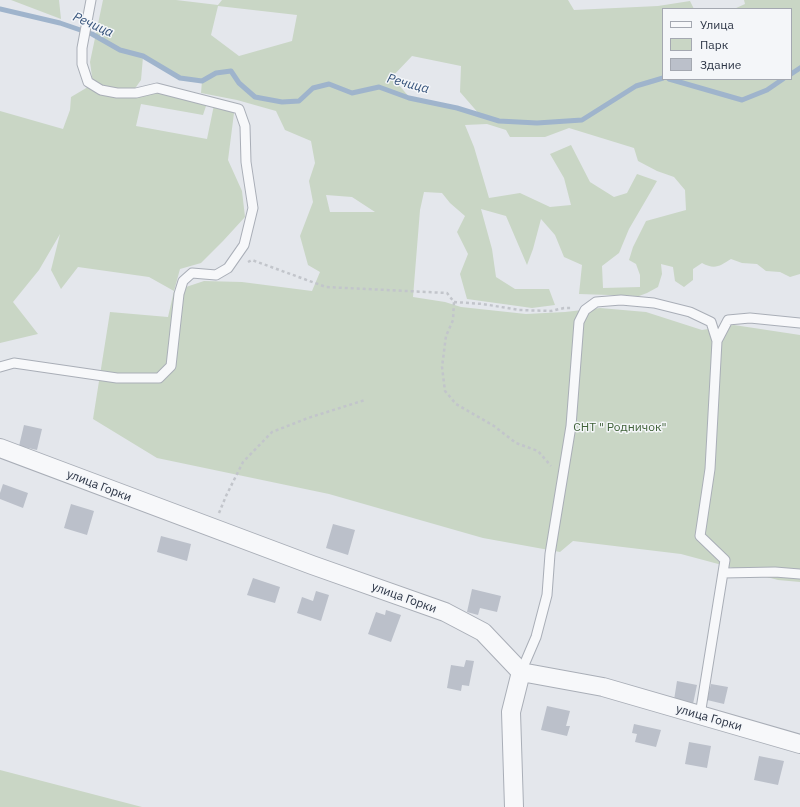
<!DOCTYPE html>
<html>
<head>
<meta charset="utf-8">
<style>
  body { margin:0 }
  #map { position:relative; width:800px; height:807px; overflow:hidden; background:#e4e7ec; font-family:"IBM Plex Sans",sans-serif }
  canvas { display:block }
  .legend { position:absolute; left:662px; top:8px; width:130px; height:72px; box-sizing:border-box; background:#f4f6f9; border:1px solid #a4a8b1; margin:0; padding:5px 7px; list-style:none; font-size:12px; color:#2b3445 }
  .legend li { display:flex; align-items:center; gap:8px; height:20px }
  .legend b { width:20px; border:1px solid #a4a8b1 }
</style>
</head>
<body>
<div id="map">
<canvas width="800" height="807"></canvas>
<ul class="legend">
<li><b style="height:5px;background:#f7f8fa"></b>Улица</li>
<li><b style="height:11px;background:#c9d6c5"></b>Парк</li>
<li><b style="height:11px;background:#bbc0ca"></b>Здание</li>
</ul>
</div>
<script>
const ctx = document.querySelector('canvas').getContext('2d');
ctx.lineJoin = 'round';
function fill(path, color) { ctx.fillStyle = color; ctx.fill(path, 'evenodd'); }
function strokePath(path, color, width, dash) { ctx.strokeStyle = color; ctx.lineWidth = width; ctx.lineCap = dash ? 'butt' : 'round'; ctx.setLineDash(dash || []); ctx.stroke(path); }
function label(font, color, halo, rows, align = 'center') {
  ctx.font = font + ' "IBM Plex Sans",sans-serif'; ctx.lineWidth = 3; ctx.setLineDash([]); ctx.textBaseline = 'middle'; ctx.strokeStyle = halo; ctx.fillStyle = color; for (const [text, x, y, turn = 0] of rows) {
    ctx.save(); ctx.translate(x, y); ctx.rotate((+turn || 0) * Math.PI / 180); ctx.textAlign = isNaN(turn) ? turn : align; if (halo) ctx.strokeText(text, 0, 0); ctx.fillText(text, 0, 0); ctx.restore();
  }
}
const green = new Path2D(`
  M11,0H59L61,19Z
  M103,0H176L218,5L222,0H568L574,10L658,6L690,1L694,9H663V79H791V9H734L745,4L744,0H800V274L790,277L780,272L766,271L757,264L742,263L731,259C720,266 715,270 702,263L693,269V280L684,287L675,281L673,267L661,264L662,274L658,287L647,293L639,296L579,294L582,265L564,257L555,235L541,219L533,249L527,265L506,216L481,209L492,249L496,277L515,289H549L555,305L532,308L467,299L460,274L468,254L457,232L465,216L450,203L442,193L424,192L420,210L413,297L445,302L461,307L526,314L565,312L600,308L646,312L702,330L734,325L800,335V582L778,580L681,554L573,541L560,552L483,538L329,494L157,458L93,419L110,312L168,317L174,291L149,277L78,267L61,289L51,270L60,234L39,270L13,302L38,334L0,343V111L63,129L70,110L71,97L93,84L90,62ZM218,6L297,15L292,41L239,56L211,35ZM412,56L461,66L460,92L480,115L457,108L410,98L392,77ZM143,57L180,78L202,81L201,93L237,100L276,111L285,130L311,141L315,163L309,181L313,202L300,236L308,265L320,272L312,291L242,282L204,281L174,291L180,269L201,263L223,241L245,217L242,191L228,160L234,113L214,105L207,139L136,126L141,104L203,115L207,103L148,86L131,94L141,80ZM487,124L506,130L510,137H545L569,128L634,148L638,161L657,171L674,177L685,190L686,210L646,221L633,247L629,260L636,264L640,275V287L603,288L602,266L619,253L629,229L657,181L637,174L627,193L614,197L590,182L571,145L550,154L564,178L571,205L550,207L520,193L489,198L474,147L465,125ZM326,195L352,197L375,212H330Z
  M0,770L142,807H0Z`);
const stream = new Path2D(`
  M0,9L60,23L92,34L120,50L143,56L180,78L202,81L216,73L231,71L239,83L255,97L282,102L299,101L313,88L329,84L352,93L379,87L409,98L457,108L499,121L537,123L582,120L636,86L663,78
  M791,74L800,68
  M669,79L742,100L767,90L783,79`);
const building = new Path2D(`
  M24,425L42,429L37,450L19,446Z
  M3,484L28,493L23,508L0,499V493Z
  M71,504L94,511L87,535L64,528Z
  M333,524L355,530L348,555L326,548Z
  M161,536L191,544L187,561L157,552Z
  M253,578L280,587L275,603L247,595Z
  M472,589L501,596L497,612L480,608L478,615L467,612Z
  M316,591L329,595L321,621L297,613L302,597L313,601Z
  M386,610L401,615L391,642L368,634L376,612L385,615Z
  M466,660L474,661L469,686L462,685L461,691L447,688L451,665L464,667Z
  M677,681L697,685L693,704L674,700Z
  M711,684L728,687L724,704L707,700Z
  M547,706L570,711L566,726H570L567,736L541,730Z
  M634,724L661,730L656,747L635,742L637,734L632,733Z
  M689,742L711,746L707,768L685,764Z
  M759,756L784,761L778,785L754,780Z`);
const path = new Path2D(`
  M248,262L252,260L326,287L447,293L454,302L453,320L446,336L442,367L445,391L456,404L494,426L516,443L538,451L551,466
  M454,302L483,304L519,310L551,311L564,308H573
  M219,513L226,496L243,462L272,432L308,418L365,400`);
const lane = new Path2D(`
  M717,341L728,320L750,318L800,323
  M0,367L14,363L117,378H159L171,366L179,294L183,281L192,273L216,275L228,268L244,245L253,208L246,162L245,126L239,109L157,88L136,93H117L101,90L88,82L82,64V48L91,0
  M723,573L775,572L800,574
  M521,672L536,637L547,595L550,554L571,426L579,322L585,310L596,302L621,300L654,303L690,312L711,322L717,341L710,469L700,536L725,560L700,715`);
const street = new Path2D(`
  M0,448L312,565L445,612L483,632L521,672L603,687L800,744
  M514,807L511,712L521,672`);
const parkNames = [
  ["СНТ \" Родничок\"",620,428]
];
const streetNames = [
  ["улица Горки",99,486,21],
  ["улица Горки",404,598,20],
  ["улица Горки",709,718,16]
];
const waterNames = [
  ["Речица",93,25,24],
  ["Речица",408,84,15]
];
fill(green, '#c9d6c5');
strokePath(stream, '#9fb4cc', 5);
fill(building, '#bbc0ca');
strokePath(lane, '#a9aeb7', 11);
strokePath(street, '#a9aeb7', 20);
strokePath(path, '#c2c5cb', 2.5, [3, 3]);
strokePath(lane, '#f7f8fa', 9);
strokePath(street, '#f7f8fa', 18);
label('12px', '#3f6138', '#f4f6f9', parkNames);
label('12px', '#2b3445', '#f4f6f9', streetNames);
label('italic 13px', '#34527a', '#f4f6f9', waterNames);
</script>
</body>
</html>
